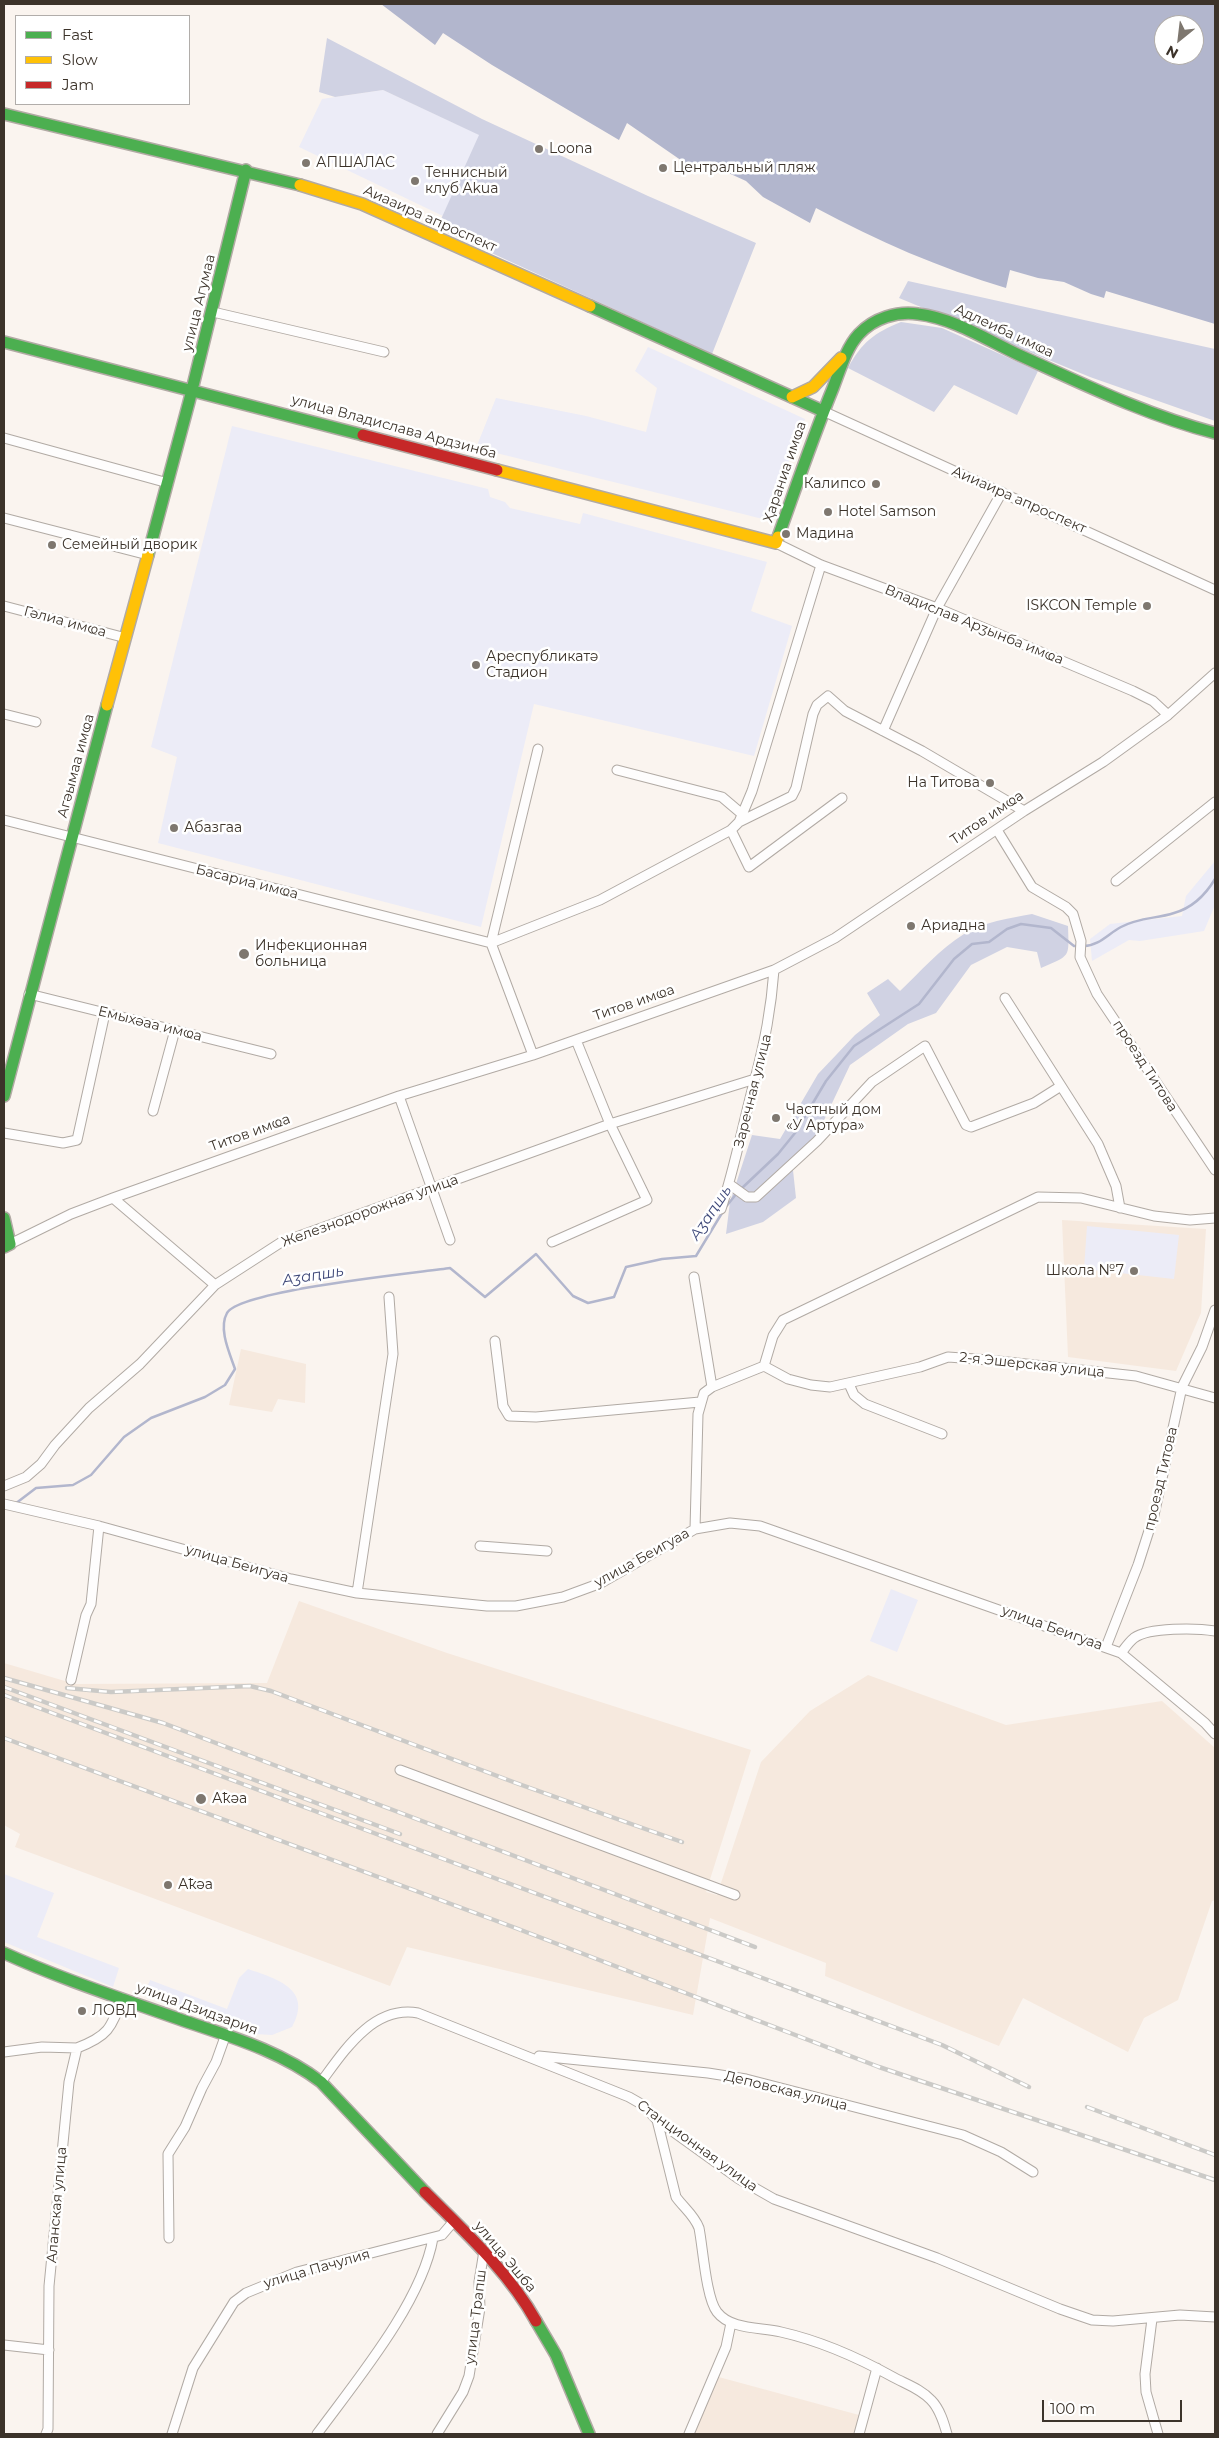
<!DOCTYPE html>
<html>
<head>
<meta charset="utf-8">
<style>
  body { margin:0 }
  #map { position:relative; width:1219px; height:2438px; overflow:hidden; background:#faf4ef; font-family:Montserrat,sans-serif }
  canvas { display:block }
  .frame { position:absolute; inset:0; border:5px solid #3c332a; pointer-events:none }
  .legend { position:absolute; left:15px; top:15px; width:175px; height:90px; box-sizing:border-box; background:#fff; border:1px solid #b1adaa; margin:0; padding:6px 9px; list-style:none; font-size:15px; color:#3c332a }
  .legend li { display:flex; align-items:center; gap:10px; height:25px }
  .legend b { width:25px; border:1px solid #b1adaa }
  .north { position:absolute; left:1154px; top:15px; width:50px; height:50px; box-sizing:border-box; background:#fff; border:1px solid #b1adaa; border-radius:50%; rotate:209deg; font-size:14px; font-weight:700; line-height:20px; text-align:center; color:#3c332a }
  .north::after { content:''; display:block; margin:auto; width:18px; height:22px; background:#7e776f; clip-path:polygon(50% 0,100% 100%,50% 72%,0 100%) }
  .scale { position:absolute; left:1042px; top:2400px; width:140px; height:22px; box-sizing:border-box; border:2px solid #3c332a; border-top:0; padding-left:6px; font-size:15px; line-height:18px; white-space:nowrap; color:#3c332a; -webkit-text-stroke:4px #fff; paint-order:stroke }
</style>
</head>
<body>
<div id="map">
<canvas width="1219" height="2438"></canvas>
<div class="frame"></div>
<ul class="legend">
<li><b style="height:6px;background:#4caf50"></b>Fast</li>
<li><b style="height:6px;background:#ffc107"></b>Slow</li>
<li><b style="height:6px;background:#c62828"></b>Jam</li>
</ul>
<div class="north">N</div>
<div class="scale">100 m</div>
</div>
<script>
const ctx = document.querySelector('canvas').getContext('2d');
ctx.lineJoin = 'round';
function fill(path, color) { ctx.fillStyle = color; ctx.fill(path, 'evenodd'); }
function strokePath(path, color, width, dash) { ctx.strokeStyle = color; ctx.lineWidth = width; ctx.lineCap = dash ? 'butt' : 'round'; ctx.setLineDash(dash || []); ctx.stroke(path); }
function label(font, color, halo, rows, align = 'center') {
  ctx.font = font + ' Montserrat,sans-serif'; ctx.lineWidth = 5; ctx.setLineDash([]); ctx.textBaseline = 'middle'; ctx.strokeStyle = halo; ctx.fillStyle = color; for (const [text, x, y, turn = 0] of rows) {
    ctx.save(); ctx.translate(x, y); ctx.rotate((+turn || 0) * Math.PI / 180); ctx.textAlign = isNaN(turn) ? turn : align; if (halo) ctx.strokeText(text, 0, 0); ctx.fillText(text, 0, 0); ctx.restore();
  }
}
const built = new Path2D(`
  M1062,1220L1206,1229L1201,1313L1176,1371L1068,1357Z
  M241,1349L306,1364L305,1403L278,1399L272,1412L229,1405Z
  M299,1601L447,1653L751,1750L706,1892L717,1895L761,1762L810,1711L868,1675L1006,1725L1162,1701L1215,1748V1900L1212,1901L1178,2000L1144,2018L1128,2052L1023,1998L999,2046L825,1976L826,1963L710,1918L693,2015L407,1947L390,1986L15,1847L20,1834L4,1825V1663L75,1684L267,1683Z
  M715,2376L859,2415L855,2434H693Z`);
const green = new Path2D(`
  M383,90L480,135L443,216L299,147L322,99Z
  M648,347L805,419L767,520L476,448L496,398L586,416L646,432L657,388L635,371Z
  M232,426L488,489L490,497L505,502L510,508L580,524L583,513L767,562L751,611L792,626L754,756L534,704L481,927L158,843L177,757L151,747Z
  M1215,861V905L1204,931L1140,941L1129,940L1092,961L1090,939L1110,924L1182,916L1186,896Z
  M1087,1226L1179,1235L1174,1279L1084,1269Z
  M891,1589L918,1600L897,1652L870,1641Z
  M4,1874L54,1893L37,1937L119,1968L113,1987L4,1942Z
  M248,1969C277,1979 313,1989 292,2027L272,2035L255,2034L144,1995L150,1980L227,2009L239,1978Z`);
const forest = new Path2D(`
  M327,38L482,119L648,196L756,243L712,354L437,228L479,135L383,90L335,97L319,92Z
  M908,281L1215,349V421L1090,377L899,298Z
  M901,322L942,328L1038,371L1017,415L954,385L934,412L848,368C862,342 874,333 901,322Z
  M1032,914L1068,926C1069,958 1071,955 1041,968L1037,952L1007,947L971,965L936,1013L908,1024L850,1065L818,1133L792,1161L796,1198L763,1222L726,1234L730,1202L752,1135L780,1139L818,1074L855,1035L880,1015L867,993L888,979L900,991C920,972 940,949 964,934C983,922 1010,918 1032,914Z`);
const water = new Path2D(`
  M381,4H1215V324L1106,291L1104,298L1091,294L1064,282L1038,278L1010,270L1006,288C940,268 877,241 816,208L810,223L763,197L746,181L724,171L715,174L685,163L627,123L619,140L492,65L443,33L435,45ZM1164,25H1194V55H1164Z`);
const stream = new Path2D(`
  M1084,946C1099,946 1109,933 1121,927C1140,917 1156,919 1174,913C1192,908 1206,894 1215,879
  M741,1189L778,1154L795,1133L826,1081L854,1046L919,1004L954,959L972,944L989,942L1007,929L1021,924L1051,928L1074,946H1078
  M15,1504L36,1488L73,1485L91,1475L124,1437L151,1418L205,1397L225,1385L235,1369C230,1354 218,1329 227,1313C241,1290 416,1273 450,1268L485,1297L536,1254L573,1296L588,1303L614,1297L626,1267L662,1259L696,1256L725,1208L737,1193`);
const street = new Path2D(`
  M213,312L384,352
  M823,411L1215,590
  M4,438L168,483
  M4,518L148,555
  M776,543L821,565L937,608L1133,691L1153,701L1168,715
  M4,606L126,638
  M4,714L36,722
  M883,731L937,608L1002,492
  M617,770L722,797L742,814
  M4,820L491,943
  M739,822L792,796L796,788L813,714L817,705L828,696L845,711L922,751L1024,811
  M731,830L749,867L842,798
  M997,830L1032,887L1066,907L1073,914L1081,941L1080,957L1097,994L1215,1170
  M1116,881L1215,802
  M491,943L600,900L731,830L739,822L752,791L821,565
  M29,994L271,1054
  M1005,998L1098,1144L1116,1186L1120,1208
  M533,1055L491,943L538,749
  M399,1096L450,1240
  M153,1111L175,1030
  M4,1133L63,1143L77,1140L105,1013
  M729,1184L747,1197H756L817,1141L872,1082L925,1046L966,1125L971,1127L1034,1103L1061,1086
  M113,1198L215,1285
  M721,1209C735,1167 743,1123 755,1079C765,1040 771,1010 774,970
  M552,1242L647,1200L610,1124L576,1040
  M10,1244L71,1214L113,1198L399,1096L533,1055L774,970L835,938L1024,811L1103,762L1168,715L1215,673
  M694,1277L712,1387L704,1393L698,1414L695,1529
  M495,1341L503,1406L509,1416L536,1417L700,1402
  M764,1366L788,1379L811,1385L830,1387L920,1367L948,1357L989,1360L1136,1376L1215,1398
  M849,1384L854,1395L865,1404L942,1434
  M712,1387L764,1366L773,1336L783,1320L1038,1197L1081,1198L1154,1216L1190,1220L1215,1218
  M4,1486L26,1477L41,1464L55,1445L89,1408L140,1364L215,1285L280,1243L610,1124L755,1079
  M4,1504L99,1526L291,1579L357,1593L487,1606H516L563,1597L601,1583L695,1529L730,1523L760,1526L1121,1653L1205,1723L1215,1734
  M480,1546L547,1551
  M357,1593L393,1354L389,1297
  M1106,1647L1138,1565L1154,1515L1182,1387L1202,1347L1215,1310
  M1121,1653C1125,1648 1129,1642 1134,1638C1149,1627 1197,1628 1215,1631
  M71,1680L86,1615L91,1604L99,1526
  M400,1770L735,1895
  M4,2052L42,2047L77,2048
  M539,2056L708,2073L746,2079L963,2135L1001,2152L1033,2172
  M321,2082C344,2051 373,2005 418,2013L629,2097L643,2105L657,2120L739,2179L774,2199L937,2258L1060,2309L1092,2320L1113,2321L1180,2315L1215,2317
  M657,2120L676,2197C684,2208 694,2215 699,2228C703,2248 706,2298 717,2312C731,2330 760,2327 781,2332C821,2341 857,2357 893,2377C906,2384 921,2389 931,2400C940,2409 944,2423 947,2434
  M169,2238L168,2154L185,2127L202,2088L216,2062L226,2034
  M1152,2319L1145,2374L1146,2392L1158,2434
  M4,2345L49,2350
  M46,2434L48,2429L49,2286L69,2082L77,2048C108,2036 111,2029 122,1998
  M172,2434L193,2368L234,2302L246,2293L297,2272L442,2235L454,2221
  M317,2434C356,2381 422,2302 433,2238
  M437,2434L463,2392L469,2376L480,2308L479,2282L484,2251
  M689,2434L726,2347L731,2323
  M859,2434L877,2368`);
const fast = new Path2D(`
  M4,114L300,185
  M590,306L823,411
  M4,342L363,435
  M778,537C796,487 813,437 833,388C840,370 846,348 859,334C874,318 897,311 918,314C953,318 987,340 1019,355C1083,384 1146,415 1215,433
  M148,555L189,402L246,170
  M4,1096L107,705
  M4,1218L10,1244L4,1247
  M4,1953C61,1979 120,1998 179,2019C228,2036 279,2050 321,2082L425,2192
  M536,2321L556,2355L589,2434`);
const slow = new Path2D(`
  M300,185L362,204L590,306
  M792,397L813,387L841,358
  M497,470L776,543L778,537
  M107,705L148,555`);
const jam = new Path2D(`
  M363,435L497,470
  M425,2192C465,2232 508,2271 536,2321`);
const rail = new Path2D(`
  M4,1678L163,1723L755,1947
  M4,1687L400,1834
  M67,1688L111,1692L250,1686L271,1691L516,1783L682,1842
  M4,1695L942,2045L1029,2087
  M4,1738L513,1927L879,2067L1215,2180
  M1087,2107L1215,2155`);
const markers = [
  [539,149,5,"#7e776f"],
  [306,163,5,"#7e776f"],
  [663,168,5,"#7e776f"],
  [415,181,5,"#7e776f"],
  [876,484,5,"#7e776f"],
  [828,512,5,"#7e776f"],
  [786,534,5,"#7e776f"],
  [52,545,5,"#7e776f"],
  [1147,606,5,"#7e776f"],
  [476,665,5,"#7e776f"],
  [990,783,5,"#7e776f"],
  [174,828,5,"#7e776f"],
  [911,926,5,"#7e776f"],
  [244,954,6,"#7e776f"],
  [776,1118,5,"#7e776f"],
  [1134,1271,5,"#7e776f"],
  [201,1799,6,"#7e776f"],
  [168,1885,5,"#7e776f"],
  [82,2011,5,"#7e776f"]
];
const poiNames = [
  ["Loona",549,149],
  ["АПШАЛАС",316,163],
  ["Центральный пляж",673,168],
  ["Теннисный",425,173],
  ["клуб Akua",425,189],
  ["Калипсо",866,484,"right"],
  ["Hotel Samson",838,512],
  ["Мадина",796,534],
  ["Семейный дворик",62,545],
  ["ISKCON Temple",1137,606,"right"],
  ["Ареспубликатә",486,657],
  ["Стадион",486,673],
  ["На Титова",980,783,"right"],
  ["Абазгаа",184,828],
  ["Ариадна",921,926],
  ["Инфекционная",255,946],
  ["больница",255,962],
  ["Частный дом",786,1110],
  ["«У Артура»",786,1126],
  ["Школа №7",1124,1271,"right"],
  ["Аҟəа",212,1799],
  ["Аҟәа",178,1885],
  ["ЛОВД",92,2011]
];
const streetNames = [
  ["Аиааира апроспект",430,219,24],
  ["улица Агумаа",199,303,-76],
  ["Адлеиба имҩа",1004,331,25],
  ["улица Владислава Ардзинба",394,427,15],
  ["Ҳараниа имҩа",785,472,-71],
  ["Аииаира апроспект",1019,500,24],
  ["Гәлиа имҩа",65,622,15],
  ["Владислав Арӡынба имҩа",974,625,22],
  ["Агәымаа имҩа",76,766,-75],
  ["Титов имҩа",987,818,-34],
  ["Басариа имҩа",247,882,14],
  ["Титов имҩа",634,1003,-19],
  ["Емыхәаа имҩа",150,1024,14],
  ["проезд Титова",1145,1066,57],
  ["Заречная улица",753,1091,-76],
  ["Титов имҩа",250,1133,-20],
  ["Железнодорожная улица",370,1211,-20],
  ["2-я Эшерская улица",1032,1365,6],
  ["проезд Титова",1161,1479,-77],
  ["улица Беигуаа",642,1558,-29],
  ["улица Беигуаа",237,1564,16],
  ["улица Беигуаа",1052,1628,20],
  ["улица Дзидзария",197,2009,20],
  ["Деповская улица",786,2091,14],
  ["Станционная улица",697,2146,36],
  ["Аланская улица",57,2205,-85],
  ["улица Эшба",505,2257,50],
  ["улица Пачулия",317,2269,-16],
  ["улица Трапш",476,2317,-83]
];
const waterNames = [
  ["Аӡаԥшь",711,1213,-56],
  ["Аӡаԥшь",313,1276,-9]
];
fill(built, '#f6e9de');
fill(green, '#ececf7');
fill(forest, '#d0d2e3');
fill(water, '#b2b6cd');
strokePath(stream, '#b2b6cd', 2.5);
strokePath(street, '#b1aaa4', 11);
strokePath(fast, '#b1aaa4', 14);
strokePath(slow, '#b1aaa4', 14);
strokePath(jam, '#b1aaa4', 14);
strokePath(street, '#fefdfd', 9);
strokePath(fast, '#4caf50', 11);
strokePath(slow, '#ffc107', 11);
strokePath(jam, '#c62828', 11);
strokePath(rail, '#cbcac7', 4.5);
strokePath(rail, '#fff', 2.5, [8]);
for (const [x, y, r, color] of markers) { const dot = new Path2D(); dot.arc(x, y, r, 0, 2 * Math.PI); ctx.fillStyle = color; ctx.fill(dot); strokePath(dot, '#fff', 2); }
label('14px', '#3c332a', '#fff', poiNames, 'left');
label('14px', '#3c332a', '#fff', streetNames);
label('italic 15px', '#404a7a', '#fff', waterNames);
</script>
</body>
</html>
